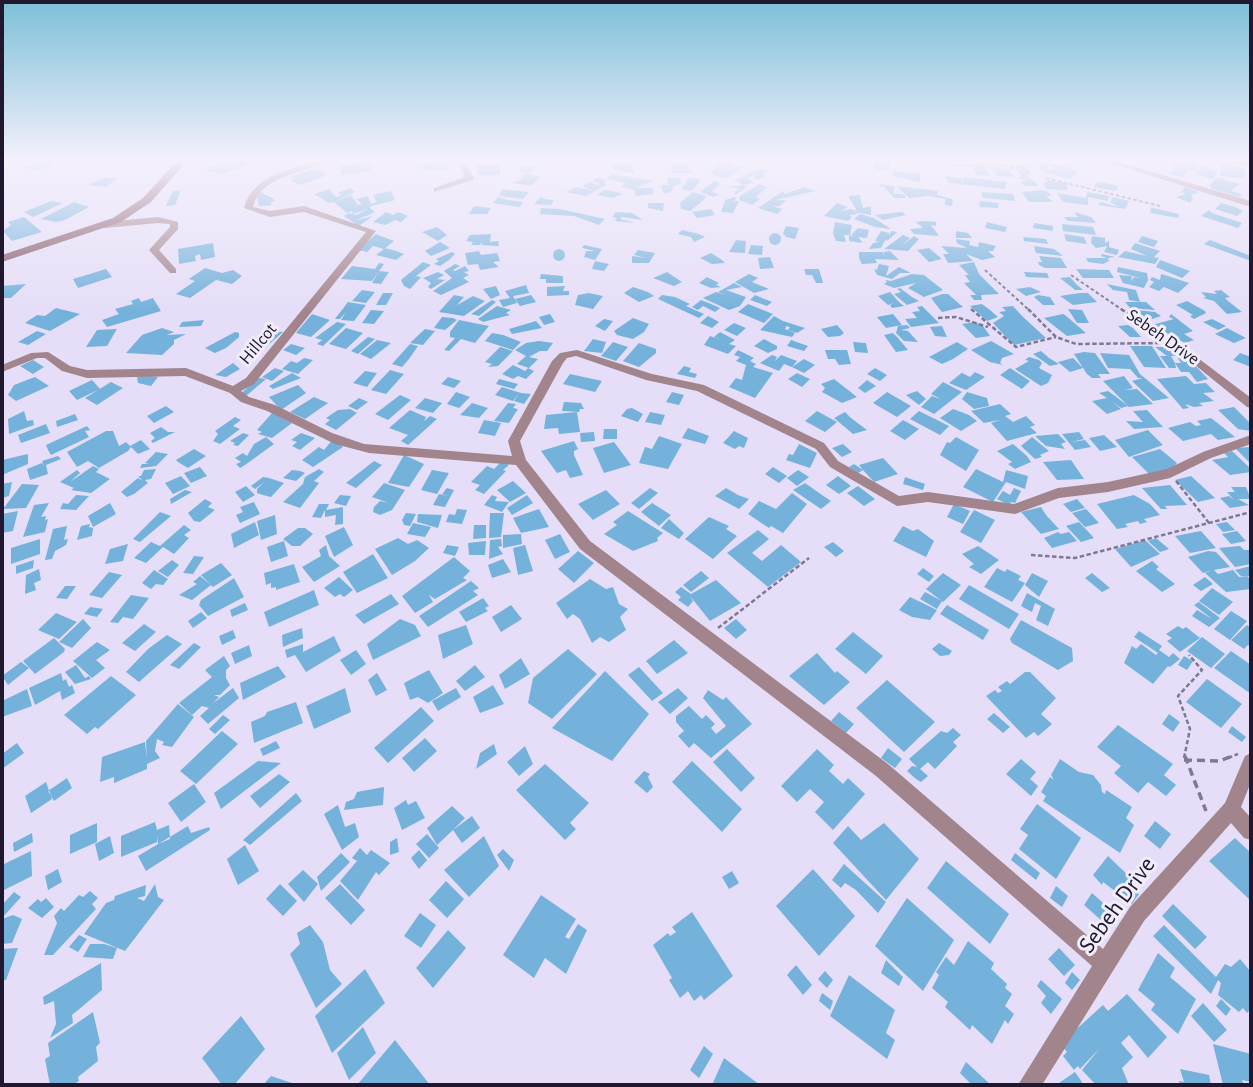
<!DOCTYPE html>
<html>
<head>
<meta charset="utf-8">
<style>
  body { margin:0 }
  #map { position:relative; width:1253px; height:1087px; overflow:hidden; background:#e6def8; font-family:"Alegreya Sans",sans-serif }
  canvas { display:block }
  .frame { position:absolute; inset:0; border:4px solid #211830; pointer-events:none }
</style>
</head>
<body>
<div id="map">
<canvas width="1253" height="1087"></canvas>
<div class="frame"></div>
</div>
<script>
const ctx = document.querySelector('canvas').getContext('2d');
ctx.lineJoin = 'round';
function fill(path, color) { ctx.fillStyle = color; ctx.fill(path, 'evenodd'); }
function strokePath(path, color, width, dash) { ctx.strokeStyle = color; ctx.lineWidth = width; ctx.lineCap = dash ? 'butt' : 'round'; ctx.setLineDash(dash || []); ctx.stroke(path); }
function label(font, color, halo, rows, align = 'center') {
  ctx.font = font + ' "Alegreya Sans",sans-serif'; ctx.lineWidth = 6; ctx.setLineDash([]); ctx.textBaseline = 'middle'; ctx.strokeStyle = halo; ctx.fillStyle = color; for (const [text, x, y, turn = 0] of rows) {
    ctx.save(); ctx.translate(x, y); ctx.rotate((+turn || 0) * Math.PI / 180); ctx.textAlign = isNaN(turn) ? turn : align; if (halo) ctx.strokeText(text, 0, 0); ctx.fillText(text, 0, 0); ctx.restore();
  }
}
const building = new Path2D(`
  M36,161H50L56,162L40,170L23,168Z
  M223,161H238L250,164L222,174L203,169Z
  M448,161L450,169L423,171L422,164Z
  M715,161H735L730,163L735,165L723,173H724L739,165L743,166L728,178L717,177L710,173L718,165H724Z
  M875,161H890L889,170L874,171Z
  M1166,161H1200L1195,171L1188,170L1183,177L1170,174L1174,167L1183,168Z
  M369,162L371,171L341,175V166Z
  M612,163L631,164L635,174L611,168Z
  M670,163L685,164L693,173H672Z
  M1051,163L1060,165L1078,171L1070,179L1044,172L1046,169L1056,168L1049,165Z
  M1222,163L1245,168L1244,178L1220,176Z
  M477,165H500V175H478Z
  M526,165L538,167L528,174L541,177L532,185L534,186L511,183L524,178L522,177L527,173H521L520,167Z
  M972,166H983L990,176L977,175Z
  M990,166L1008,169L1014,177L997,176Z
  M1010,166L1027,167L1031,175L1025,174L1039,186H1025L1020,182L1027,181L1017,178L1022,176L1017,171L1020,170L1010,169Z
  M1200,166L1218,171L1213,179L1195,174Z
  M316,168L327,175L301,185L290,181L294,179L290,177Z
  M761,168L768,172L762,174L766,176L758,180L754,178L757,175L748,178L754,183L743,185L747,187L735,195V191L742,189L729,187L743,185L735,180Z
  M893,171L920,174V182L893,176Z
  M679,173L681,184L674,186L670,193H663L661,185H672L667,184L668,177L678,178Z
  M611,174L653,181L636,188H653V194L635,196V190L621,187L626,183L607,179Z
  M944,176L962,178V182L964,177L1007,182L1005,189L949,183Z
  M104,177L118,178L106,187L89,185Z
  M599,177L607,181L604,182L606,185L586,196L566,192L575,187L594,191L582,186L590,182L597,185L600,184L592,181Z
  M689,177L701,180L692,191L681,189Z
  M1217,178L1240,184L1231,191L1242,194L1239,197L1213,189L1209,186Z
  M715,180L720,184L712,192L719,194L714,197L700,192Z
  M1048,180L1068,183L1067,190L1047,189L1043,184Z
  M1102,182L1118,186L1116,191L1094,187L1096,183Z
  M759,184L768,187L756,197L760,199L752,205L739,200L740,196Z
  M879,184L895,186L893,193L905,195V198H894L883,186L880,188Z
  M897,186L913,188L914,193V188L938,191L937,195L953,199L952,206L945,205V199L929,196L909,198Z
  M804,187L816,191L775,200H786L780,206H773L782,209L777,214L758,208L783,191L785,194Z
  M1185,187L1200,192L1191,195L1193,198L1190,203L1176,197L1186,194L1181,192Z
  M350,188L355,192L336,201L351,195L358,205L362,204L356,199L368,196L371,204L377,202L373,195L391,191L395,200L371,206L370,208L375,212L355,221L373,216L359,226L344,216L349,213L356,215L368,209L353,214L352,211L347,213L334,202L329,203L314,194L329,189L336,197L341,195L338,193Z
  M503,189L529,192L523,199L499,196Z
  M181,190L175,205L166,206L173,191Z
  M605,190L617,192L622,194L613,198L597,195Z
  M1042,190L1047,191L1052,196H1046L1053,202H1029L1022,192Z
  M260,192L273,198L275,201L270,202L272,205L259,206L257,197Z
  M693,192L706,196L704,200L690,211L681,209L680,203Z
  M981,192L1013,194L1015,201L983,198Z
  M1087,192L1109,196L1108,201L1088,197V205L1063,202L1057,193L1086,198Z
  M860,195L863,208L871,206V215L854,212L858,214L849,215L852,217L848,221L824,216L837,203L848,207L841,211L851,209L857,211L848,196Z
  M498,197L508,200L523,202L520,207L506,205L508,201L505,205L493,203Z
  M541,197L545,199L554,200L551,205L534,204Z
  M733,197L737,198L734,201H739L733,213L721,212L725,200Z
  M1113,197L1129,201L1125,209L1098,205L1100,202L1119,207L1110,202Z
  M51,201L63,203L33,217L24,212Z
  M980,201L999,203L998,208L979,207Z
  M74,202L89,207L65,220L56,222L41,219Z
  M648,203H664L663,211L648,208Z
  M1221,203L1235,207L1243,211L1237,216L1215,209Z
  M474,206L491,208L487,214H469Z
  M1151,207L1157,209L1179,214L1178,218L1150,213Z
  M541,208L560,209L605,219L599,225L574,216L540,214Z
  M711,209L715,215L697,218L692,212Z
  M1209,210L1212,213L1242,223L1238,228L1201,216Z
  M386,212L392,214L391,216L398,212L408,216L401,222L395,220L385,225L373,222Z
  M616,212L632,213L643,220L622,217L620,219L635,223L615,221L617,218L612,217Z
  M902,212L906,215L883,220L875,215Z
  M1074,212L1091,217L1096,223L1068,221L1064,217H1078Z
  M860,214L874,218L891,229L875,227L854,219Z
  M24,217L42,232L12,241L3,231L11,225L8,222Z
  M924,221L936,222V226L931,225L939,236L914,234L910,229L923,228L916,222Z
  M835,222L852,225L850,235H844L846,242L836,241L833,234Z
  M987,222L1007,227L1005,232L985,228Z
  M1034,223L1053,226V231L1033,228Z
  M1062,224L1093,227L1096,235L1063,231Z
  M786,226L799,228L795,239L786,237L783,233Z
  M437,227L447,235L438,241L422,232Z
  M858,228L869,230L867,238L858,237L863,243L849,241V235L855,237L851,235Z
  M682,230L699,234L705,237L694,242L691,237L678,234Z
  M881,231L889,233V236L891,231L897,232L887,241L886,239L881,248L869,249L873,243L879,242L875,241Z
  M956,231L968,233L972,238H956Z
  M769 239a6 6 0 1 1 12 0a6 6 0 1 1-12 0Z
  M376,234L394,241L384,249L373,246L367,252L358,250Z
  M491,234L490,242L498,241L499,246L482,245V242L480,245H471L473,242L466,241L470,235Z
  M1064,234L1084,237L1087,244L1066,241Z
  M903,235L910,238L901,247L914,236L919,239L908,251L884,249Z
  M1092,236L1105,238V243L1109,241V247L1119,250L1117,255L1104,252L1107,246L1096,248L1091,243Z
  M1142,236L1158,241L1154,247L1138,242Z
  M1023,237L1046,239L1048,244L1024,241Z
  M956,239L970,241L969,245L978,247L979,242L996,246L993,251H988L995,257L982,260L966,254L973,261L948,263L943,254H949L941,246L967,248L957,243Z
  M736,240L746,241L745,253L729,252Z
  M1210,240L1251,256V261L1204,244Z
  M440,242L450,248L431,256L425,251Z
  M213,243L215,257L201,260L200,254L195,256L196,261L179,264L178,249Z
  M1135,243L1160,251L1154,257L1159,258L1155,264L1118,257L1125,251L1147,256L1131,249Z
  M584,245L602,249L595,260L584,257L586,251H595L582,248Z
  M751,245L763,246L762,255L748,254Z
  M1034,246L1054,249L1063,256L1036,253Z
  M385,248L396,251L404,254L396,260L376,255Z
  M929,248L942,259L929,262L917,250Z
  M553 255a6 6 0 1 1 12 0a6 6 0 1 1-12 0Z
  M638,250L655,253L649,263H632V256L646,258L634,255Z
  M479,251L481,255L497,253L500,261L493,262L499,267L480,270L478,264L468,265L465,253Z
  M890,251L899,260L875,259L877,263L862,264L859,258V252H883V256L884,252Z
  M452,252L455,254L449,260L440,266L434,264L439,261L436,259Z
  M711,253L722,260L725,263L712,264L700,258Z
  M1102,254L1115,257L1108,258L1109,261L1103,264L1088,262L1086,258H1107L1101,256Z
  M1039,256L1061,258L1067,268H1045L1039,265L1038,262H1042Z
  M770,257L774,268L760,269L758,258Z
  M1160,260L1163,261L1190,271L1182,278L1156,267Z
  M595,261L609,264L604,271L592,269Z
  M423,262L431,265L416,276L421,277L410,289L404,286L401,280Z
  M974,262L979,274L999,294L981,295L982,300H974L970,295H976L964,283L977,281L970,282L965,275H969L959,265Z
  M379,263L384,264L372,281L341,279L352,266L375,269Z
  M455,264L460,266L453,270L455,271L465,266L469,271L464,272L469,275L463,278L469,282L441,295L433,291L452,278L444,271Z
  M879,264L889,266L886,276L899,267L911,273H900L892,279L877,275L874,269L877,270Z
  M1118,267L1147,273L1148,280L1144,288L1123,283L1119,275L1132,276L1131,281L1134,277L1141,278L1117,272Z
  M205,268L222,273L233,270L242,276L232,284L216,280L190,298L176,294L195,281L189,279Z
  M106,269L112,277L78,288L73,279Z
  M804,269H819L823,283H816L812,275H806Z
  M1076,269L1109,270L1114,278H1083Z
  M379,271L389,272L381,284L372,283Z
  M438,272L444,275L437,279L445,280L431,289L428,287L431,283L423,278Z
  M667,272L682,282L674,286L653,278Z
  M1024,272L1047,273L1049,278L1026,277Z
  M541,274L563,276V283H546V279H540Z
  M749,274L758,278L752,282L769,289L754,293L735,282Z
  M912,274L924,275L943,290L924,297L908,288L916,283L894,288L884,284L887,282L885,280L891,281Z
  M1161,274L1165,275L1189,283L1178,293L1164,287L1159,291L1149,287L1154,282L1150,280L1152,277L1160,280Z
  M707,277L719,283L716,285L721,287L711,288L699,283Z
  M1070,277L1076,284L1083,290H1075L1060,278Z
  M734,283L742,287L726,290L746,297L740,306L729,310L703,298L716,292L725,295L718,292Z
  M26,284L11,298H2V286Z
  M1107,284L1136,290L1140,302L1129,300L1127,292L1113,290Z
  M526,285L529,293L513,296L517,303L503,307L499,300L510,298L505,291Z
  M496,286L500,295L491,299L483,289Z
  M565,286L563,291H569V295L547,296V287Z
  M633,287L648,292L654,296L639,302L624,293Z
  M1030,287L1041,292L1026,296L1016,289Z
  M900,288L912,297L919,301L907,305L894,294L901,292L897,289Z
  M362,290L375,292L366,303L352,301Z
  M1221,290L1230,297L1225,298L1228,301L1242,312L1227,314L1214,301L1203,298L1206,297L1201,292L1217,294L1214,291Z
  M890,292L899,302L904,306L892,308L890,305L894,303L888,305L878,296Z
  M383,293H393L386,305H376Z
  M589,293L603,296L593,309L575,305L578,295Z
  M1080,293H1088L1097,302L1073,305L1060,296Z
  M942,294H948L963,307L942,312L931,298Z
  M454,295L464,297L457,305L473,296L485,301L464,316L439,312Z
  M531,295L536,302L520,306L515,299Z
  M662,295L675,297L690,304L686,306L704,314L699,318L658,299Z
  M755,295L772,302L767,306L750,300Z
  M1038,295L1050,297L1055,305H1043L1034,297Z
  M139,298L141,302L153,298L161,311L107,327L102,320L119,314L115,309L133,304L131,301Z
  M492,300L496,302L479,316L471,314Z
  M701,300L711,304L720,308L715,312L703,306L698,310L692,307Z
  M1187,301L1205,311L1206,313L1194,319L1190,316L1193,315L1176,305Z
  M348,302L366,305L354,321L341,320L346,312L340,319H335Z
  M1125,302H1146L1155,310L1130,308Z
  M748,304L773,314L764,323L738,312Z
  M982,304L990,310L998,317L987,321L970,306Z
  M497,306L511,310L506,313L510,315L483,322L478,319Z
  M922,306L939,323L911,327L905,319L917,318L912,312L920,311L917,307Z
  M1013,306L1022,316L1046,338L1014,345L1006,337L993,323L1004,316L999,312L1006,311L1002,307Z
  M56,308L80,314L50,331L25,323L37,315L45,316Z
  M1068,309L1082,310L1089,323H1077Z
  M371,310L384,311L374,324L362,323Z
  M1136,310L1155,312L1161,316L1146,321L1132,311Z
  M312,314L330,320L311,337L296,333Z
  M550,314L555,322L544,325L539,317Z
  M893,314L902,325L886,328L877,317Z
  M1063,314L1065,315L1086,333L1067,336L1044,318Z
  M1171,314L1193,331L1184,334L1194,340L1185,343L1152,325L1174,319L1169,317Z
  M708,316L719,322L712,328L700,323Z
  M774,316L783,321L805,328L797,333L788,330L790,327L786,326L785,329L795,333L792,337L760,330Z
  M442,317L453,318L457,320L445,330L434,328Z
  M633,318L649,324L644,332L633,339L617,335L614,331Z
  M604,319L613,321L605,331L595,326Z
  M1212,319L1226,326L1218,330L1203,322Z
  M204,320L201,326L179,327L182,322Z
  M459,320L489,326L475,343L461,339L449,351L444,350L455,338L450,337V332Z
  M536,321L542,328L512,334L509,329Z
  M337,322L346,324L323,346L317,344L322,340L315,338Z
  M975,322L983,326L990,336L976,338L962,324Z
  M734,323L746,328L737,336L724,330Z
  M837,325L844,333L840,336L828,337L821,329Z
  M907,325L910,328L901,330L908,331L918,342L904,341L896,333L898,326Z
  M1128,325L1133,328L1141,337H1130L1118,326Z
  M942,326L947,337L935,336L930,327Z
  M162,328L174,332L167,335L186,334L174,340V344L162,355L126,353L142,335Z
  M346,328L363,333L346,349L329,344Z
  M1227,328L1246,338L1234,343L1215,334Z
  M117,329L107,346L86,347L97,330Z
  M425,329L435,331L423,345L410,343Z
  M37,331L46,334L28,345L18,342Z
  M269,331L283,332L259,353L244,348Z
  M235,332L239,333V337L226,348L215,353L205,348Z
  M720,332L735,340L729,344L736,346L728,354L704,345L710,336L721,340L714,337Z
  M492,333L503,335L521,342L513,350L485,341Z
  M893,333L898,338L908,350L896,352L884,335Z
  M368,337L375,339L358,354L351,351Z
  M593,339L606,342L602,353L584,351Z
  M764,339L777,346V349L768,353L754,346Z
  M377,340L391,343L371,359L360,354Z
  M791,340L808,346L804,351L787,346Z
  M539,341L553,343L547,351H540L529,357L538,359L529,368L517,364L526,356L515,350L526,343Z
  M991,341L1014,354L1002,358L1000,363L1003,365L990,362L971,350Z
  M613,342L628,347L616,361L601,356Z
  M853,342L866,343L868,353L855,352Z
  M957,342L968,349L953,359L942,364L929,357Z
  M639,343L656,349V353L639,367L623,361Z
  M291,344L305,348L296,355L283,350Z
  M410,344L418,346L409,359L402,367L392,364Z
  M1130,346H1152L1166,368L1144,367Z
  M500,347L513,351L498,366L488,367L492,364L485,362Z
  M1155,347H1172L1177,356H1171L1175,363H1181L1177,357H1187L1208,379L1197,382L1189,372H1181L1175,363L1176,368H1169L1160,356H1167Z
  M738,350L754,358L750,361L756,364L753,367L773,373L755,398L729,387L736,378L742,380L746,365L736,361L740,357L734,355Z
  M825,350H847L851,364L839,365L835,359H828Z
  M1041,351L1049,358L1059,364L1050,366L1033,354Z
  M1084,352L1095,353L1110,374H1098L1101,378H1092L1087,374L1074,354Z
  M1100,353L1129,355L1140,374L1169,398L1153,401L1132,381L1143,378H1138L1130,369L1108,368Z
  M1240,353L1251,357V367L1233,360Z
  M772,355L777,357L775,361L781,355L797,361L792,367L784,364L779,371L760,363Z
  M1029,357L1039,360L1042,363L1039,368L1052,375L1048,383L1041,386L1015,369L1029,361L1025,360Z
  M304,358L313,360L298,374L282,369L291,361L297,363Z
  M1073,358L1083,368L1070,372L1058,362Z
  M804,359L815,365L804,373L792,367Z
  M33,360L44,367L33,374L20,366Z
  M233,363L240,369L226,377L215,375Z
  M513,365L525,371L528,368L534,371L526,379L518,376L513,379L502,374Z
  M684,366L691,368L689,372L697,374L695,378L677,374Z
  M275,368L284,371L272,381L262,377Z
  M875,368L887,375L880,381L867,374Z
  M1010,368L1030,381L1022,389L1000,375Z
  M390,370L404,374L386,394L371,390Z
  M365,371L377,373L367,387L353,383Z
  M964,371L962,373L970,377L975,372L985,377L966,390L949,383Z
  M292,373L301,378L273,389L269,386Z
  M797,373L810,379L802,387L788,379Z
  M570,374L602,381L595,392L563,384Z
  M1124,376L1133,388L1124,390L1137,389L1153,404L1129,407L1103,381Z
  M1186,376L1194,384L1206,383L1215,392L1203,393L1214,401L1199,403L1203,406L1194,407L1185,404L1189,408L1183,409L1157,379Z
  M35,377L49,386L16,401L8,395L14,385Z
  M137,377L151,376L158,377L151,386L138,383Z
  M448,377L461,381L454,388L441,384Z
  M259,378L266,379L246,396L240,394Z
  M499,379L518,384L514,389L496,384Z
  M834,379L857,397L842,403L822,392L825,388L821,384Z
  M92,380L100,389L77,400L69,391Z
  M867,380L876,386L865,393L858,388Z
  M111,382L123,388L97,405L85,398Z
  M943,382L962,392L934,414L921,407L932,396L941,399L931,394Z
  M298,385L306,393L281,410L269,397Z
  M502,387L521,393L531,394L524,404L514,401L519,394L513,401L495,395Z
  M917,391L926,399L919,405L906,395Z
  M1108,391L1115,396L1128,406L1121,408L1112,402L1121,409L1107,414L1092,401L1107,398L1099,393Z
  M456,392L470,397L459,408L447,404Z
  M672,392L684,395L679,405L666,402Z
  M887,392L911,406L897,417L873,403Z
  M967,392L987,398L989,406L974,409L962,399Z
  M400,395L411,400L388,420L375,414Z
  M314,397L328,403L305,419L290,412Z
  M359,398L368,402L357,410L348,406Z
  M425,398L442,403L433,413L415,408Z
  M564,402L581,403L584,409H580L579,412L562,411Z
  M472,403L488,408L479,418L460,415Z
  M508,403L516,404L513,408L518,409L509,423L494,421Z
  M1000,404L1011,414L1005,416L1013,422L1026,416L1035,425L1030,427L1037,433L1007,441L991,423L1000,420L984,423L971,411Z
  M166,406L174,412L154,423L147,416Z
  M1234,407L1251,424V431L1238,429L1218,410Z
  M632,408L643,414L638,422L621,416L627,409Z
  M350,409L357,413L336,430L325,424L330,420L326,418L338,410Z
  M953,409L969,415L977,421L961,431L940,418Z
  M410,410L426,417L424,421L430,416L437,419L408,445L401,441L408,435L389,428Z
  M1147,410L1163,427L1134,429L1126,421L1143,422L1133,411Z
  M24,411L27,421L33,420L34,425L9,434L8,419Z
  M817,411L837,422L825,432L805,421Z
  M919,411L949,426L940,435L910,419Z
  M577,412L580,432L559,434L558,428L544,429L546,415Z
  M650,412L665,415L661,425L645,422Z
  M845,412L851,418L867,430L853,434L834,418Z
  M272,413L292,423L272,438L258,434L262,432L257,430Z
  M75,414L78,420L57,427L56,421Z
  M235,417L241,420L233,426L240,429L220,444L213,441L218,434L215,431Z
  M1211,418L1235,437L1218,440L1211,434L1183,441L1168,428L1190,422L1196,426L1201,425L1197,421Z
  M484,420L501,423L495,436L478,433Z
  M903,420L919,429L905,440L890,431Z
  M46,424L50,433L21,443L18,435Z
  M87,426L90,430L85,431L89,437L51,455L48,450L46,445Z
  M161,427L168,432H175L153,443L151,441L155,438L150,433Z
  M688,428L709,436L705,444L682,438Z
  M604,429H617V439H603Z
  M1148,430L1163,445L1129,457L1115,440Z
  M106,431H113L119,446L126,442L131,447L128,451L99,468L88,461L77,467L67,452Z
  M734,431L748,438L744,448L739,446L735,449L723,443Z
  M594,432L595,441L581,442L580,433Z
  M1079,432L1084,439L1071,442L1085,440L1091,447L1075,450L1062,434Z
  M243,433L249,435L238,446L233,445L235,443L230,441Z
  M301,433L315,438L300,450L292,446L297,442L291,440Z
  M1058,434L1066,442L1061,444L1065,449L1046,446L1035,436Z
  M1104,435L1117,447L1100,451L1089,438Z
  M659,436L682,444L668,469L639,463L645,447L652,449Z
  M266,437L274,444L245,465L240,468L236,464L241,462L235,458L243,453L247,456L254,444Z
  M956,437L979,450L966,471L940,455L947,442L950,443Z
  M1032,437L1049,451L1040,455L1042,457L1035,459L1021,446Z
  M333,439L343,447L313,467L302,460L319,447L324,450Z
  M141,440L150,449L138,454L130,446Z
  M574,441L578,449L574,451V455L583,475L570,478L566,470L557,473L541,451Z
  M614,442L631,465L604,473L593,448Z
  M799,444L817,453L810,468L786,460L789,454L793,455Z
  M843,444L852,452L842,457L832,448Z
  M1013,444L1027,456L1031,462L1015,469L1008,464L1012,462L997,451Z
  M1251,447V464L1235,448Z
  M194,449L206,456L188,468L178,462L176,460Z
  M1160,449L1177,463L1170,471L1149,474L1132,457Z
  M1232,451L1251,469V472L1230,475L1212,460L1228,457L1224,453Z
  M156,452L168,454L156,466L140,468L142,464H149L145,463Z
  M28,454V464L2,475V460Z
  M404,455L424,464L409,487L388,483Z
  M58,456L61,459L46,465L48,474L30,480L27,469L42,463L44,466L42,461Z
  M883,458L898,474L874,482L863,470L858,473L849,467L854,464L863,470L859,465Z
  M1071,460L1084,479L1057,480L1043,462Z
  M374,461L382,465L356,488L346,483Z
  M501,462L509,465L503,470L506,471L484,494L475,490L480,485L471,482L487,466L494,469Z
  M93,466L99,469L96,472L110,479L91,493L71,490L74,488L60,482L77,470L80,473L70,482Z
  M200,467L207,476L191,483L184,473Z
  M773,467L787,476L779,483L765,474Z
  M156,469L151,479L145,480L148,483L134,494L127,497L121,492L138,478L143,481L138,476H141L144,470Z
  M319,469L324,472L314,481L319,483L300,508L283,502L303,484L305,477Z
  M976,469L1003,482L1006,470L1028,476L1025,489L1006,482L993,502L963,487Z
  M292,470L300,471L305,473L296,481L283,478Z
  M432,470L449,473L437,494L421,490Z
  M798,470L809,477L797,486L787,478Z
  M181,476L190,486L173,494L165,483Z
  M838,476L851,486L839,494L826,485Z
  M1191,476L1215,498L1198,502L1175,480Z
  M263,477L269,478L284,483L271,497L263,495L257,493V489L264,482L255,489L251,486Z
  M905,477L925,484L923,490L903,484Z
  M513,481L526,493L510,502L497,490Z
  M12,482L9,496L2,498V484Z
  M384,483L405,490L392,510L380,515L373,512L374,507L380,501L389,503L372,497Z
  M805,483L822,495L831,501L821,509L793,490Z
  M22,484L39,485L26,508L3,509Z
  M1170,485L1187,505L1165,506L1167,509H1161L1142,488Z
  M246,486L255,495L243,502L235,492Z
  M858,486L875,499L864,506L847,493Z
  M1231,487H1246L1251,499H1238L1249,505L1230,508L1220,498L1229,496L1234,500L1227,492H1235Z
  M447,488L454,490L445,507L433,505L439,494L449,496L442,494Z
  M650,488L658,493L639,509L631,503Z
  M726,488L738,495L749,499L739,509L715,496Z
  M1014,488L1021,491L1015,503L1011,502L1009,505L997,499L1003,491L1010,495Z
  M185,490L192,492L171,504L170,499Z
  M606,490L620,504L593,520L578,504Z
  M792,493L807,504L783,533L771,526L769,528L748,514L759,501L776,509Z
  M76,495L89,496L76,510L60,509L63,503L68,504Z
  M340,495L351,496L346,506L334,503Z
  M492,495L497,497L495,501L509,502L502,512L484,505Z
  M527,495L533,503L512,515L507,508Z
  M1134,495L1150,504L1160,515L1144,519L1147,522L1140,524L1138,521L1125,524L1128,527L1117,529L1097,504Z
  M205,499L212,503L208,507L215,510L200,522L194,521L188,513Z
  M1077,499L1085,508L1071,512L1063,504Z
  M254,502L260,514L240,523L236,515L243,512L240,507Z
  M49,503L41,517L46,516L45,520L48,519L45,532L23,537L34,505Z
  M110,503L116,514L93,527L88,516Z
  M652,503L671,515L659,526L641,512Z
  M319,504H329L326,510L343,507V524L335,525L336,515L325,517V510L321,518L312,517Z
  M954,504L970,511L963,524L947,517Z
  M1041,507L1046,515L1059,529L1041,534L1021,512Z
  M457,509L467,510L462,524L446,522L449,514L455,515Z
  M539,509L549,527L521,533L513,518Z
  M1086,509L1099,523L1085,527L1072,513Z
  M974,510L995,520L981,543L960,532Z
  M18,511L13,531L2,533V514Z
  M628,511L663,533L657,538L658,541L633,551L604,534L617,525L613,522Z
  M160,512L171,516L140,542L133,539Z
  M406,513L416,514L410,526L404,525L402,520Z
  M490,513H504L501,537L489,538Z
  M418,514L442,515L438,528L417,522Z
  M275,515L277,534L261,540L257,521Z
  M709,517L729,526L726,529L737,536L713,559L685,539Z
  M669,519L684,533L679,539L661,528Z
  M255,522L259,535L234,548L231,534Z
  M1079,522L1094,538L1081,542L1066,526Z
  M1227,522L1235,530L1223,532L1216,524Z
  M413,523L431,527L425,537L407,534Z
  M90,524L89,527L93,528L92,536L77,540L81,526Z
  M184,525L191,530L184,535L189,538L174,554L163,547L146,563L134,558L151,542L160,546Z
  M474,525H486V538L473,539Z
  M67,526L64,540L68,539L66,545L55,551L52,559L45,560L53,529Z
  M903,526L913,531L918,529L934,541L926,557L893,541Z
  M344,527L353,545L334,557L325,536Z
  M298,528H305L313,534L300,546H292L283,539Z
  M758,530L769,539L752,553L762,561L781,545L801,562L768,587L727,553Z
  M1201,531L1216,548L1190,553L1175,536Z
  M1237,531L1246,541L1231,544L1222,534Z
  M1058,532L1061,534L1069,532L1077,541L1052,548L1044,538Z
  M521,534L522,544L503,548V535Z
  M560,534L570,552L555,559L545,540Z
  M398,538L408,544L417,540L429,548L415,561L392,575L375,549Z
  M1156,538L1169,549L1160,552L1148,541Z
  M40,539V554L11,564V548Z
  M501,539L502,546L498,547L503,554L489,559L490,540Z
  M1145,540L1160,554L1131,567L1115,549Z
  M284,541L288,556L271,562L267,547Z
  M486,541L485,555H469L468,543Z
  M833,542L844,551L836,557L824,547Z
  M128,544L123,561L105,564L110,549Z
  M326,545L329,556L340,566L314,582L302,567L321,556L319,550Z
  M447,545L459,547L455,556L443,553Z
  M525,545L533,571L518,575L513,548Z
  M978,546L999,560L981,574L969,567L974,564L962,554Z
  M1240,546L1244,550H1251V564L1235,567L1219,548Z
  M578,551L594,563L574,583L558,569Z
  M1208,551L1216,552L1230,567L1214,570L1218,574L1233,570L1239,577L1247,576L1251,580V589L1226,592L1205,573L1212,570L1203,573L1188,557Z
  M373,554L388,578L357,593L343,572Z
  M194,556L204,557L193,574L183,573Z
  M454,557L470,571L463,578L467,580L435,599L429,595L433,602L415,613L402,596Z
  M503,559L511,572L492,578L488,565Z
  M34,560L33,568L16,574V566Z
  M172,560L179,565L168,577L158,571Z
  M1152,561L1159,567L1156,569L1175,584L1162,592L1136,571Z
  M221,563L232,575L213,587L201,575Z
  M294,564L300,582L276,590V587L271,588V583L266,585L264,573Z
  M1251,566L1249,576H1241L1235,570Z
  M923,568L934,576L929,582L917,574Z
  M997,568L1005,572L1007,569L1021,576L1018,580L1025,583L1012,602L984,587Z
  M39,569L41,580L34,583L36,590L25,594L26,575Z
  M154,570L168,579L163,585L156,584L151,589L142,583Z
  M701,571L709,578L691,592L683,585Z
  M109,572L122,575L102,598L89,595Z
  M943,573L961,585L943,602L926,589Z
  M1032,573L1048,581L1039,597L1025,585Z
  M1092,573L1110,588L1102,592L1085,578Z
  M200,576L211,585L192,600L179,595L197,584L193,582Z
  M339,577L353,590L344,597L340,594L335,597L324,588Z
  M1205,577L1213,584L1201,591L1193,585Z
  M234,578L244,597L208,616L199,605L201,600Z
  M590,579L606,589L613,587L619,604L628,609L620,617L626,630L609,642L600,637L592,643L580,619L573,614L567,619L556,603Z
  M716,580L741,603L710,621L690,596L693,601L688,607L678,600L681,597L675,592L681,587L691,594Z
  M471,581L479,588L473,591L478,595L428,627L419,616Z
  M969,585L1019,614L1009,629L959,599Z
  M65,586H76L67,599L56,598Z
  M1212,588L1233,602L1219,615L1199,601Z
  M314,590L319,605L269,627L264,612Z
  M925,592L942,601L937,609L920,599Z
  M1027,593L1055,609L1048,626L1036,620L1041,606L1035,603L1032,612L1021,606Z
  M391,594L399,604L364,624L355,615Z
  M131,595L149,598L133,619L123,617L118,623L110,622Z
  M910,597L937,610L930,620L912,617L899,610Z
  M483,598L489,606L485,608L488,611L466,622L459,612Z
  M1199,602L1220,618L1209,627L1192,616L1197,610L1212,619L1194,605Z
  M245,603L248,610L232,617L230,610Z
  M511,605L522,619L501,632L492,617Z
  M947,605L989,630L983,640L940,614Z
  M90,607L103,609L97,617L84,614Z
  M1231,611L1247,621L1230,640L1214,629Z
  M201,612L207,618L193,628L188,621Z
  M56,613L77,622L59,639L38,630Z
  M83,619L91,628L72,648L59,642Z
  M400,619L415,625L421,636L373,660L367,644Z
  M736,619L747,630L736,639L724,628Z
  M1021,620L1072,648L1073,661L1058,670L1012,643L1010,639Z
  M144,624L156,632L135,651L122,643Z
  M466,625L473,644L443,659L438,635Z
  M1247,625L1251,628V647L1248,645L1244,649L1231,640Z
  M1178,626L1183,629L1186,627L1200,638L1180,652L1167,641L1172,638L1166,634Z
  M302,628L303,638L283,647L282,635Z
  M233,630L236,638L222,645L219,636Z
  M1139,631L1162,646L1159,650L1169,657L1173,653L1180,659L1170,667L1168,666L1153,684L1124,663L1132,646L1136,649L1141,644L1156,655L1158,653L1134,637Z
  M853,632L883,656L866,674L835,649Z
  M167,635L182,644L139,682L126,672L148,649Z
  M334,636L341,651L306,672L295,655L287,658L285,650L303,644V652Z
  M1202,637L1225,654L1211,668L1187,651Z
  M54,638L65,649L64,652L35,674L23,661Z
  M674,640L688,653L657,674L646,661Z
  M97,642L110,650L96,660L105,668L92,678L73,661Z
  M194,643L201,647L179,669L170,665Z
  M939,643L952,651L949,655L940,656L932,649Z
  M249,645L252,656L235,664L231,653Z
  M568,649L597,674L552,719L528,703L533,678Z
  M356,650L366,664L351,675L340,660Z
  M1231,651L1251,665V694L1214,668Z
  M817,653L835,673L837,671L850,682L824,705L789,676Z
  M224,656L230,666L226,670V678L230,685L220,695H214L219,697L212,704L233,688L239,698L208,724L200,716L209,708L202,706L192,715L179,703L212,677L205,670Z
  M1184,656L1193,661L1187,670L1178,665Z
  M521,658L530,674L505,689L499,675Z
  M21,662L29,668L8,685L2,676Z
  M76,665L85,678L89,676L91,679L75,684L65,672Z
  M475,665L485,677L465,691L456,681Z
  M278,666L286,677L243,700L240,683Z
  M639,667L663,693L652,701L628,675Z
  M429,670L443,693L428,703L418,697L410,700L404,683Z
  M605,671L649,714L612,761L552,728Z
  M1025,672H1030L1056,698L1041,714L1052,724L1038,736L1034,732L1026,738L986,696L995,690L998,693L1002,691L998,687L1007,681L1010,684Z
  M61,673L63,681L66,679L69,687L72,685L75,693L62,700L60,691L35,705L29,688Z
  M377,673L387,690L376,696L368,680Z
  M111,676L136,695L98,729L95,727L87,734L64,715Z
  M1207,679L1242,704L1221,728L1186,702Z
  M887,680L935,722L904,752L856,708Z
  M493,685L504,704L480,713L473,697Z
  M345,688L351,712L314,729L306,706Z
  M456,688L461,697L438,711L432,701Z
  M678,688L688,698L670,714L658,702Z
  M27,689L32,706L2,717V701Z
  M708,690L723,700L726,697L752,724L711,758L694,743L689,748L678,736L684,731L676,722V716L689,706L702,719L706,715L715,724L711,728L716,734L726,726L703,698Z
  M296,702L303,723L254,743L251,722L265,716L267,712Z
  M178,704L194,717L172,747L162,745L164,742L157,739L155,751L160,758L147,764V769L114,783V777L100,782L102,757L145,742L147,759L146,741Z
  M421,707L434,721L388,763L374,748Z
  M839,712L854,724L846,733L831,721Z
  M994,713L1010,727L1003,733L987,719Z
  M1169,714L1180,722L1173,732L1162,724Z
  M223,715L230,720L215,734L209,729Z
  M1118,725L1173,764L1164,775L1176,785L1166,796L1148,782L1138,793L1114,773L1121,766L1097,747Z
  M1232,726L1246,737L1242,742L1228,732Z
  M953,728L961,735L953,742L957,746L935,769L928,762L920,769L928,776L921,782L916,779L907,771L912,766L917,767L909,759L941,731L947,733Z
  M222,731L238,744L196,784L180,771Z
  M425,738L437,751L414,772L402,758Z
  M276,741L280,748L263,756L260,749Z
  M17,743L24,753L2,769V754Z
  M494,744L497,754L476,769L480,753Z
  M525,746L533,764L519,776L507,762Z
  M888,748L902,759L895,768L881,758Z
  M727,749L755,778L741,792L713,762Z
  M817,749L834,765L829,771L843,784L848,778L865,794L833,830L815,812L824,802L810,789L797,802L781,786Z
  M1021,759L1036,772L1030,779L1038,786L1031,796L1006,774Z
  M1060,759L1079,772L1093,775L1101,785L1102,792L1105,794L1106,790L1132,807L1126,818L1134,825L1120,853L1043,801L1046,796L1041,792L1050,777L1054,780L1051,775Z
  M258,761L281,763L221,809L214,793Z
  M692,761L742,809L722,832L672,782Z
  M545,764L589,803L570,823L576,829L565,840L516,790Z
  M644,771L650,774L648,777L653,787L647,793L634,782Z
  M279,774L290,782L260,808L250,796Z
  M67,778L72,788L54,801L48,791Z
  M46,782L52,799L31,813L25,796Z
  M194,784L206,802L181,822L168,803Z
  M384,787L383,805L344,810L346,802L354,799L357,792Z
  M296,793L302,801L250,845L243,840Z
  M406,800L408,805L416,801L425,818L402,830L394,808Z
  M1037,804L1081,838L1056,879L1019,849L1028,835L1020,829Z
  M338,805L345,827L355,823L359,837L342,850L324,814Z
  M452,806L465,818L453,830L472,816L480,828L462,843L453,830L437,845L427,828Z
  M1155,821L1171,834L1160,849L1144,836Z
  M155,822L157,830L169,825L170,839L158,844L157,835V842L121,857V836Z
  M97,823V842L70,854V835Z
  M884,823L919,859L886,900L833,843L848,826L861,840Z
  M188,826L191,833L209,827L210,830L146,871L138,856Z
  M32,833L33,842L14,852L13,843Z
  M427,834L439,848L429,858L416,844Z
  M110,836L114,853L99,861L95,844Z
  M484,836L499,866L469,897L444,870Z
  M397,838L399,852L390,855V842Z
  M1235,838L1251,853V901L1209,861Z
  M245,845L259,871L238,885L227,859Z
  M360,848L367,855L371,850L390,863L379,875L376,872L358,900L340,881L357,861L352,858Z
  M503,849L514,860L509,871L497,855Z
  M419,850L427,860L419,869L411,858Z
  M31,851L32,876L2,891V865Z
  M341,853L350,862L321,891L317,877Z
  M1015,853L1040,873L1036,880L1011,860Z
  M1108,856L1136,883L1132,888L1139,894L1132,904L1103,882L1102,885L1093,875Z
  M946,861L1009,914L990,944L927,888Z
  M844,864L886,902L878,913L856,890L845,883L841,888L832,880Z
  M58,869L62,882L48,890L45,876Z
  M813,869L855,916L819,956L776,906Z
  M303,870L318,884L304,902L288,884Z
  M732,871L739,883L729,889L722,877Z
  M446,881L464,899L447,918L429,900Z
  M155,884L158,897L164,900L125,951L84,934L106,903L114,900L115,896L146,885L145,896L137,898L144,901Z
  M280,884L297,901L283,916L266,899Z
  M340,884L365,910L351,925L325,898Z
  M1056,886L1068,896L1062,907L1050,898Z
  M90,891L98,898L92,904L96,909L53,955H44L57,923L54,916L61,908L64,911L79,895L83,897Z
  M14,892L21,897L2,918V905Z
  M1092,893L1111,910L1102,921L1084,905Z
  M541,895L576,919L565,937L569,939L578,924L587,930L566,974L545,958L534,978L503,955Z
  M46,898L54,907L42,918L28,908L38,899L41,902Z
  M907,898L954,940L923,991L875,946Z
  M1173,904L1207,937L1195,949L1162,916Z
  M692,912L733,976L704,1000L701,995L694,1001L688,991L680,998L669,980L672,978L653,945L668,933L670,936L676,932L672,927Z
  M420,913L436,925L421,948L404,936Z
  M13,915L22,919L12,943L2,944V919Z
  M310,925L323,942L330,970L342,984L316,1008L290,954L300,944L297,933Z
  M1164,925L1216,977L1225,964L1231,967L1240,959L1251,972V1009L1247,1013L1243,1008L1239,1012L1218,995L1221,983L1218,980L1211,994L1153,936Z
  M448,930L466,948L433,988L416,968Z
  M79,935L87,939L78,952L69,947Z
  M968,941L994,963L991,969L1007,984L1005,988L1012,994L1005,1006L1014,1014L1008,1024L1005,1020L992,1044L972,1025L970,1030L945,1007L948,1002L932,988L939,975L936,972L946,957L954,965Z
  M90,944H104L117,948L113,959L83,957Z
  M18,948L6,980H2V949Z
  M1059,948L1075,965L1064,976L1048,959Z
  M1158,953L1175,968L1170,977L1196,999L1178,1034L1151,1010L1155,1004L1138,990Z
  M886,960L903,977L899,986L881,973Z
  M101,963L102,990L72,1015L73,1023L50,1038L56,1024L54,1001L44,1005L43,997Z
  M796,965L812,985L803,995L787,975Z
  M365,969L385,1003L332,1053L315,1016Z
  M825,971L833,980L827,988L818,979Z
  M1072,972L1080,980L1072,990L1065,983Z
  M849,975L895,1010L886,1033L895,1040L887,1059L830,1016Z
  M1041,980L1062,999L1051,1014L1041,1003L1046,996L1037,986Z
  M822,993L833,1001L830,1010L819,1001Z
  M1127,994L1167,1037L1148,1058L1129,1035L1121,1043L1133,1057L1122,1068L1129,1085H1096L1082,1070L1100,1048L1080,1069L1078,1066L1074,1070L1063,1056L1067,1052L1060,1044L1103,1005L1108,1011Z
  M1221,999L1231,1009L1226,1016L1216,1006Z
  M1203,1003L1227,1030L1214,1042L1191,1016Z
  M93,1012L100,1043L96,1047L98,1061L78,1077L79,1081L73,1085H50L45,1059L50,1056L48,1043Z
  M241,1016L265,1049L234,1085H222L202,1058Z
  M363,1027L376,1053L349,1080L337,1053Z
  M395,1040L430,1085H357Z
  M1213,1044L1251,1054V1082L1242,1080L1244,1085H1223Z
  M704,1046L713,1054L699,1078L690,1070Z
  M724,1058L760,1085H712Z
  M966,1062L991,1085H972L960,1073Z
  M1180,1069L1209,1075L1211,1085H1180L1179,1081L1184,1082Z
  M1075,1072L1084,1085H1056Z
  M271,1076L298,1085H263Z`);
const pathFar2 = new Path2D(`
  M920,164L1032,166
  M1046,178L1160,206
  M985,270L1030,311
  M1071,275L1124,311`);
const pathFar1 = new Path2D(`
  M971,309L1016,347L1056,337
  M1028,309L1056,337L1076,344L1165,343
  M1121,309L1169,341
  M938,318L956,317L988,327
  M1176,481L1209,523
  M1031,555L1075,558L1251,512
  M718,628L809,558
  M1184,758L1190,729L1178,696L1202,670L1189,655
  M1228,758L1238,754`);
const path = new Path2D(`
  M1185,756L1206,811
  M1184,760L1219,761L1233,756`);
const street = new Path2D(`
  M316,161H328C304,175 261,174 253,207L270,211L304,206L376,231L254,384L241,391L249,397L275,405L332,433L364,444L512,456L508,441L552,361L560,353L577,350L652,374L704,385L824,443L838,461L899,496L928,492L1014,504L1058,488L1108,482L1167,469L1203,452L1251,435V444L1211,458L1170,478L1108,492L1059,498L1015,514L928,502L897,506L830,467L816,449L697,391L646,380L576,356L567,358L563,363L520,441L526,460L590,541L888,764L1103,949L1130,907L1225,803L1245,756L1251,753V782L1241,807L1251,818V840L1244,838L1231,823L1144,921L1042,1085H1018L1092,966L876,776L580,549L516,465L369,453L335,444L267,411L241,402L230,393L185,376L87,378L62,371L45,358H37L2,372V365L31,353L48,352L70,366L87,370L186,368L233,386L246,378L366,232L304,212L270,217L244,208C252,176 289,170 316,161Z
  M456,161H464L474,178L473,180L434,192V188L465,177Z
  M1042,161H1050L1046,170L1039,168Z
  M1103,161H1115L1251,201V207Z
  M1212,161L1251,162V166L1216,163Z
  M158,217L178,222V229L159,250L176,269V273H170L149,250L170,227V224L158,223L105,228L101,225L105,222Z
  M1178,343L1251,398V408L1247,407L1174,348L1173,346Z`);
const secondary = new Path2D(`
  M177,161H187L151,202L121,222L2,262V255L113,218L143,198Z`);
const farStreetnames = [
  ["Sebeh Drive",1163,337,35],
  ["Hillcot",258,344,-50]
];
const nearStreetnames = [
  ["Sebeh Drive",1117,905,-54]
];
fill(building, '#74b1db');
strokePath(pathFar2, '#807891', 2, [3.5, 2.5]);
strokePath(pathFar1, '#807891', 2.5, [4.5, 2.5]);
strokePath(path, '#807891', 3.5, [8, 5]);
fill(street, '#a2848c');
fill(secondary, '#815663');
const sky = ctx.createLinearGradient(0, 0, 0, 313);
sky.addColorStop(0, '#7cbfd8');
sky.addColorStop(0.51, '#f4f0fc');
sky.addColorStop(1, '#f4f0fc00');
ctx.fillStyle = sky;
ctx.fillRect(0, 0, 1253, 313);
label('18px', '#211830', '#f1edfb', farStreetnames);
label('24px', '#211830', '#f1edfb', nearStreetnames);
</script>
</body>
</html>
